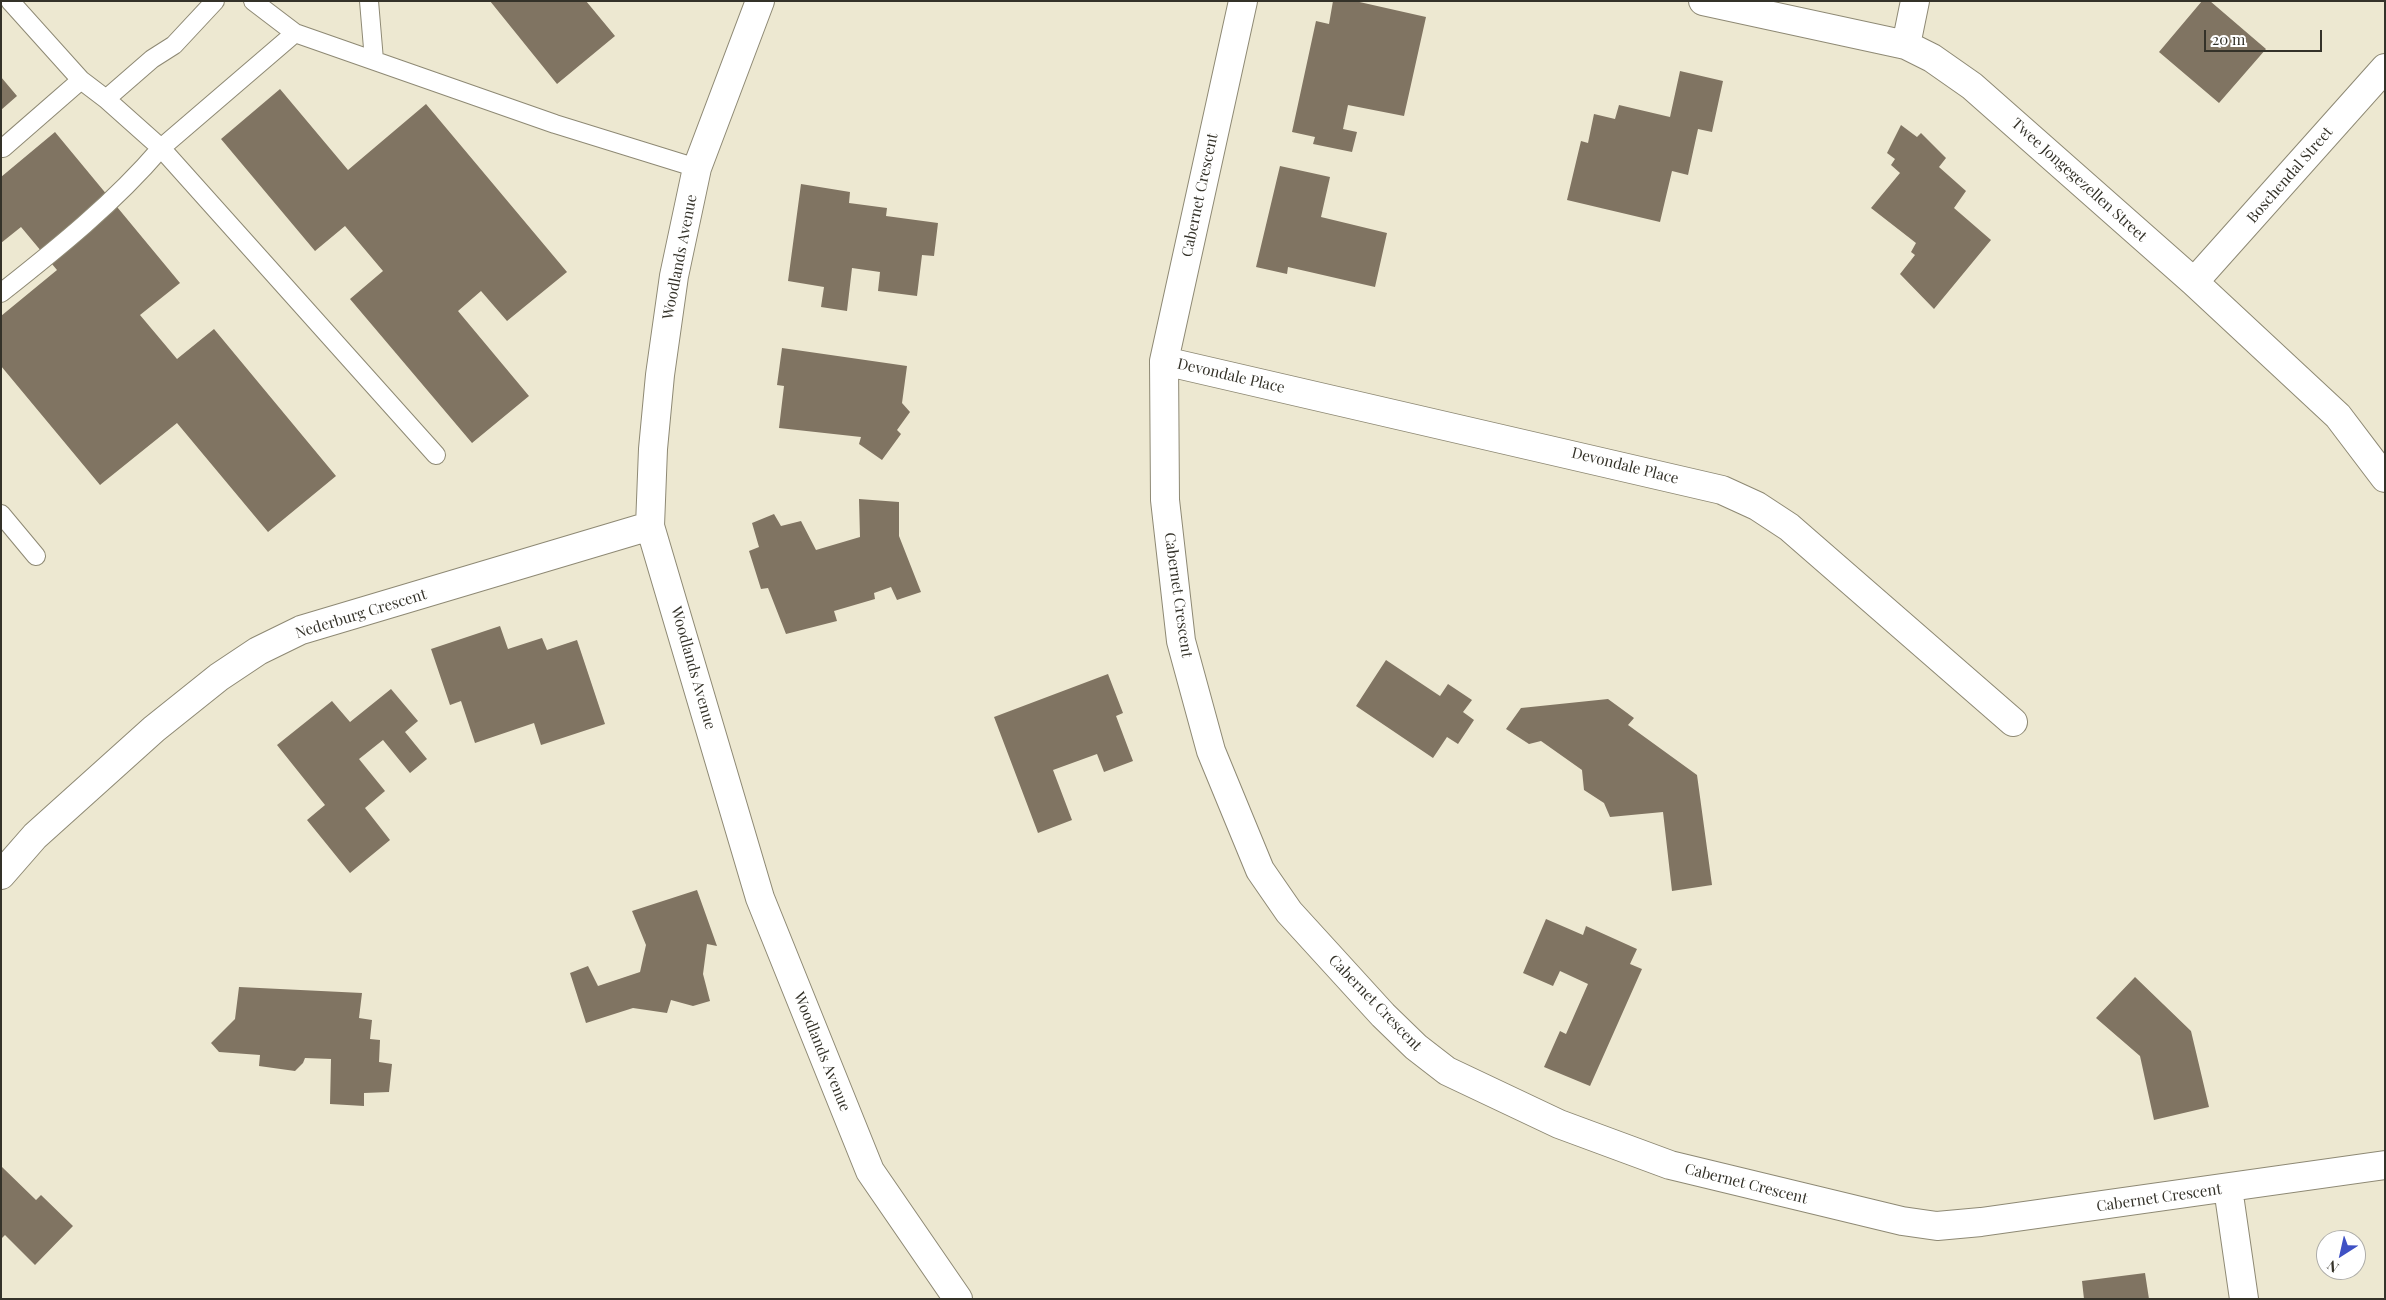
<!DOCTYPE html>
<html>
<head>
<meta charset="utf-8">
<style>
  body { margin:0 }
  #map { position:relative; width:2386px; height:1300px; overflow:hidden; background:#ede8d1; font-family:"Playfair Display",serif }
  canvas { display:block }
  .frame { position:absolute; inset:0; border:2px solid #343229; pointer-events:none }
  .north { position:absolute; left:2316px; top:1230px; width:50px; height:50px; box-sizing:border-box; background:#fff; border:1px solid #aeada9; border-radius:50%; rotate:215deg; font-size:14px; font-weight:700; line-height:20px; text-align:center; color:#343229 }
  .north::after { content:''; display:block; margin:auto; width:18px; height:22px; background:#3f51c4; clip-path:polygon(50% 0,100% 100%,50% 72%,0 100%) }
  .scale { position:absolute; left:2204px; top:30px; width:118px; height:22px; box-sizing:border-box; border:2px solid #343229; border-top:0; padding-left:6px; font-size:15px; line-height:18px; white-space:nowrap; color:#343229; -webkit-text-stroke:4px #fff; paint-order:stroke }
</style>
</head>
<body>
<div id="map">
<canvas width="2386" height="1300"></canvas>
<div class="frame"></div>
<div class="north">N</div>
<div class="scale">20 m</div>
</div>
<script>
const ctx = document.querySelector('canvas').getContext('2d');
ctx.lineJoin = 'round';
function fill(path, color) { ctx.fillStyle = color; ctx.fill(path, 'evenodd'); }
function strokePath(path, color, width, dash) { ctx.strokeStyle = color; ctx.lineWidth = width; ctx.lineCap = dash ? 'butt' : 'round'; ctx.setLineDash(dash || []); ctx.stroke(path); }
function label(font, color, halo, rows, align = 'center') {
  ctx.font = font + ' "Playfair Display",serif'; ctx.lineWidth = 5; ctx.setLineDash([]); ctx.textBaseline = 'middle'; ctx.strokeStyle = halo; ctx.fillStyle = color; for (const [text, x, y, turn = 0] of rows) {
    ctx.save(); ctx.translate(x, y); ctx.rotate((+turn || 0) * Math.PI / 180); ctx.textAlign = isNaN(turn) ? turn : align; if (halo) ctx.strokeText(text, 0, 0); ctx.fillText(text, 0, 0); ctx.restore();
  }
}
const building = new Path2D(`
  M490,1H586L615,36L557,84Z
  M1333,1H1355L1426,17L1404,116L1348,105L1343,129L1357,132L1352,152L1313,144L1315,137L1292,132L1316,21L1329,24Z
  M2202,1H2210L2266,49L2219,103L2159,52Z
  M1680,71L1723,81L1712,132L1698,129L1688,175L1672,171L1660,222L1567,200L1581,141L1588,143L1594,114L1615,119L1619,105L1670,117Z
  M1,77L17,96L1,110Z
  M280,89L348,170L426,104L567,272L507,321L481,291L458,311L529,396L472,443L350,299L383,271L345,226L315,251L221,139Z
  M1901,125L1917,137L1921,133L1946,158L1939,167L1966,191L1954,208L1991,240L1934,309L1900,274L1915,255L1911,252L1916,243L1871,208L1900,173L1891,165L1895,159L1887,153Z
  M55,132L180,283L140,315L177,359L214,329L336,476L268,532L177,423L100,485L1,366V316L57,270L21,227L1,243V177Z
  M1280,166L1330,177L1321,217L1387,233L1375,287L1288,267L1287,274L1256,267Z
  M801,184L850,192L849,203L887,208L886,216L938,223L934,256L922,255L917,296L878,291L880,272L852,268L847,311L821,307L824,287L788,281Z
  M782,348L907,366L902,403L910,412L897,430L901,434L882,460L859,444L861,437L779,428L784,386L777,385Z
  M859,499L899,502V536L921,592L897,600L891,587L874,593L875,599L834,611L837,621L786,634L768,588L761,589L749,551L759,547L752,523L774,514L781,526L801,521L816,550L860,537Z
  M500,626L508,649L542,638L547,650L577,640L605,724L541,745L534,723L475,743L461,701L450,705L431,649Z
  M1386,660L1440,696L1448,684L1472,700L1463,712L1474,720L1458,744L1447,737L1433,758L1356,706Z
  M1108,674L1123,713L1116,716L1133,761L1104,772L1097,754L1053,770L1072,820L1038,833L994,717Z
  M391,689L418,721L405,732L427,759L410,773L383,740L359,759L385,791L365,808L390,840L350,873L307,820L325,805L277,745L332,701L350,722Z
  M1608,699L1634,718L1628,725L1697,775L1712,885L1672,891L1663,812L1610,817L1604,803L1584,790L1582,770L1541,741L1529,744L1506,729L1521,708Z
  M697,890L717,946L707,944L703,974L710,1001L693,1006L671,1000L667,1013L633,1008L586,1023L570,973L588,966L598,986L640,972L646,945L632,911Z
  M1546,919L1583,935L1586,926L1637,949L1630,964L1642,969L1590,1086L1544,1067L1560,1031L1566,1034L1588,984L1560,971L1553,986L1523,973Z
  M2135,977L2191,1031L2209,1107L2154,1120L2140,1056L2096,1018Z
  M239,987L362,993L359,1018L372,1020L370,1039L380,1040L379,1062L392,1064L389,1092L364,1093V1106L330,1104L331,1059L305,1058L303,1063L295,1071L259,1066L260,1055L219,1052L211,1043L235,1019Z
  M1,1166L36,1200L41,1195L73,1226L35,1265L5,1235L1,1239Z
  M2145,1273L2149,1299H2084L2082,1281Z`);
const service = new Path2D(`
  M10,1L81,80L106,99
  M253,1L295,33L555,124L697,168
  M369,1L374,60
  M295,33L161,148L436,455
  M3,148L81,80
  M1,293C58,248 114,203 161,148L106,99L152,59L174,45L215,1
  M1,514L36,556`);
const minor = new Path2D(`
  M760,1L697,168L674,276L660,375L653,449L650,526L760,898L870,1171L958,1299
  M1243,1L1164,361L1165,500L1181,641L1211,751L1260,870L1289,912L1383,1015L1416,1047L1447,1071L1559,1124L1670,1165L1902,1221L1937,1226L1981,1222L2385,1165
  M1703,1L1906,45L1932,58L1972,86L2194,282L2338,416L2385,478
  M1906,45L1915,1
  M2194,282L2385,68
  M1164,361L1722,490L1757,506L1789,527L2013,722
  M1,875L35,836L154,729L219,677L258,651L301,630L650,526
  M2228,1188L2244,1299`);
const streetNames = [
  ["Boschendal Street",2290,175,-49],
  ["Twee Jongegezellen Street",2079,180,42],
  ["Cabernet Crescent",1200,195,-78],
  ["Woodlands Avenue",680,257,-79],
  ["Devondale Place",1231,376,13],
  ["Devondale Place",1625,466,14],
  ["Cabernet Crescent",1178,595,82],
  ["Nederburg Crescent",361,614,-17],
  ["Woodlands Avenue",693,668,74],
  ["Cabernet Crescent",1375,1003,46],
  ["Woodlands Avenue",822,1052,68],
  ["Cabernet Crescent",1746,1184,14],
  ["Cabernet Crescent",2159,1198,-8]
];
fill(building, '#807462');
strokePath(service, '#8e8974', 20);
strokePath(minor, '#8e8974', 30);
strokePath(service, '#fff', 18);
strokePath(minor, '#fff', 28);
label('15px', '#343229', '#fff', streetNames);
</script>
</body>
</html>
